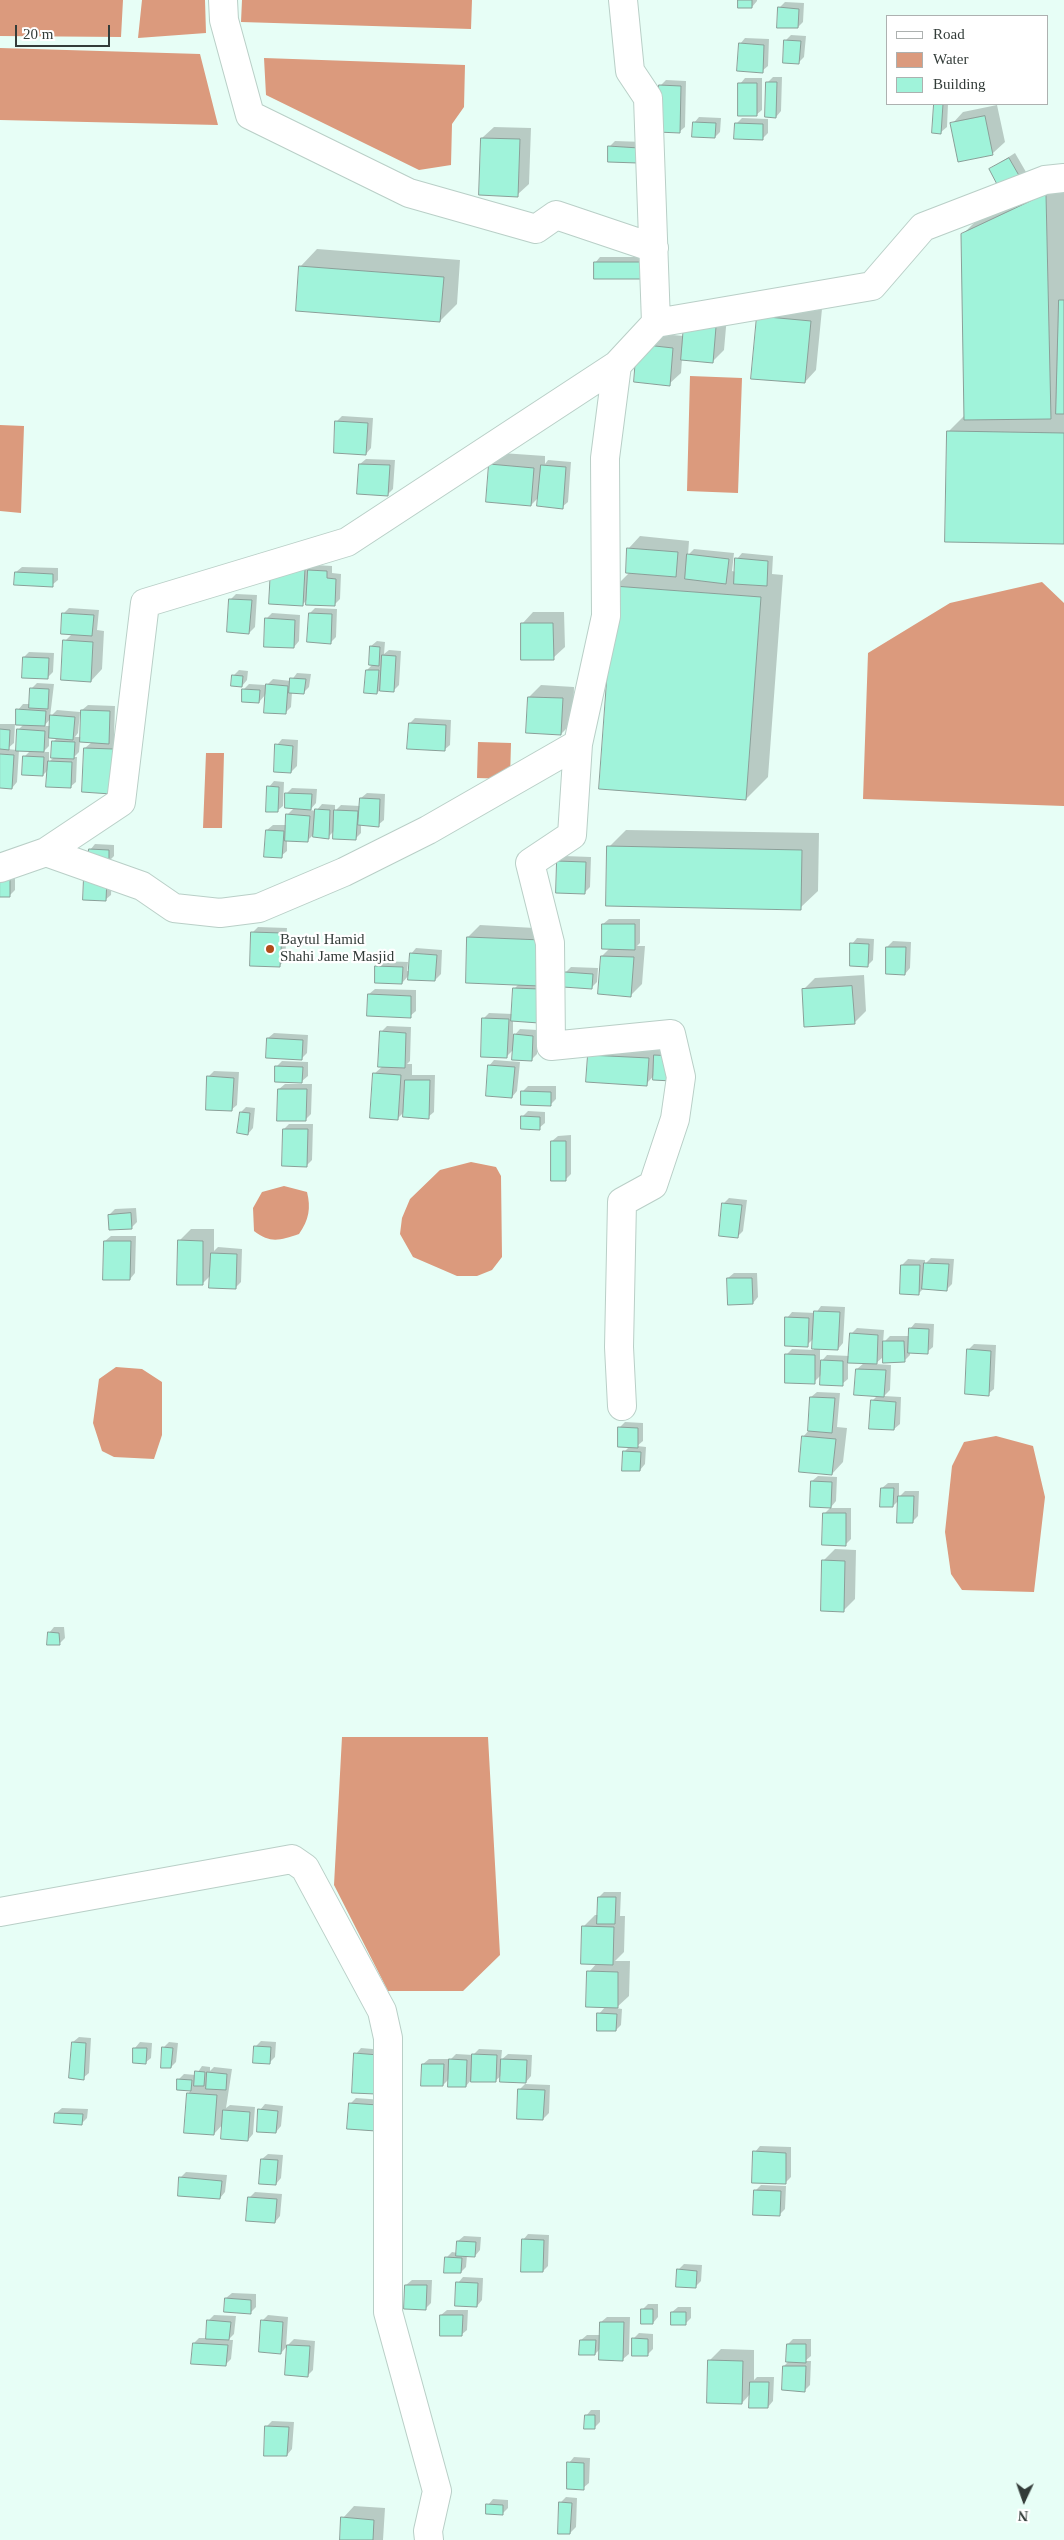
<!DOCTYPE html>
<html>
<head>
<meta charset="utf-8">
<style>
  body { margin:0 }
  #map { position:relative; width:1064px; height:2540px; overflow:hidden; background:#e7fef6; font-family:"Times New Roman",serif }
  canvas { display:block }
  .legend { position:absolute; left:886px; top:15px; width:162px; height:90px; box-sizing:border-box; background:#fff; border:1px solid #adb1b0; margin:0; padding:6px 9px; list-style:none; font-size:15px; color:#333c39 }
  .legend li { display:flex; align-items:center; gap:10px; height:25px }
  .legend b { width:25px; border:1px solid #adb1b0 }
  .north { position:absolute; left:999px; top:2475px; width:50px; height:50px; -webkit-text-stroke:4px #fff; paint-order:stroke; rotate:183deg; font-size:14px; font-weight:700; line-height:20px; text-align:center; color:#333c39 }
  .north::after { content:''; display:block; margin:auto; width:18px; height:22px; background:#333c39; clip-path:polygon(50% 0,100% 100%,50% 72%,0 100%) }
  .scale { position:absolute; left:15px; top:25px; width:95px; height:22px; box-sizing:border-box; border:2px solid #333c39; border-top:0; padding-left:6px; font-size:15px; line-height:18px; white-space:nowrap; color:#333c39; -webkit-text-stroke:4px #fff; paint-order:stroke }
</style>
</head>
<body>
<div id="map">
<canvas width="1064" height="2540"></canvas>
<ul class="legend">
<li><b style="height:6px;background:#fff"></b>Road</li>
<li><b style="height:14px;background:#db9a7d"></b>Water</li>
<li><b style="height:14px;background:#a0f3da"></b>Building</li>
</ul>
<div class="north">N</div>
<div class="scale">20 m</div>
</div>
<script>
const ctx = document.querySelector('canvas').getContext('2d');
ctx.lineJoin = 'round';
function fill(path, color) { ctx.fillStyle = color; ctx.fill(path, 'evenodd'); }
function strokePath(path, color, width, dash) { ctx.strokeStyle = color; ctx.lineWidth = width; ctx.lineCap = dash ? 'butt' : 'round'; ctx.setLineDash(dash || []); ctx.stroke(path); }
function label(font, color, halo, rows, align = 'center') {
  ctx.font = font + ' "Times New Roman",serif'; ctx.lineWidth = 4.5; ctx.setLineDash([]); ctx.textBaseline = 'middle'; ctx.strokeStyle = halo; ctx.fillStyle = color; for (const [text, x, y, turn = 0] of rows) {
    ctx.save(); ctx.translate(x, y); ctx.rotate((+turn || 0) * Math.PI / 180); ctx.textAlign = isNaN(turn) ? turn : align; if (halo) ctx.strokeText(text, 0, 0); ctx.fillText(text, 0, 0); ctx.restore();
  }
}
const water = new Path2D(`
  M0,0H123L121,37L0,36Z
  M142,0H205L206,33L138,38Z
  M242,0H472L471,29L241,22Z
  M0,48L200,54L218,125L0,120Z
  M264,58L465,65L464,107L452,124L451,165L419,170L266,95Z
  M690,376L742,378L738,493L687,491Z
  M0,425L24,426L21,513L0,511Z
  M1042,582L1064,603V806L863,799L868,653L950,603Z
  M478,742L511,743L510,779L477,778Z
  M206,753H224L222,828H203Z
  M471,1162L496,1167L501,1176L502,1257L492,1270L477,1276H457L413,1257L400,1234L402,1218L410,1199L440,1170Z
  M284,1186L307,1192C311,1208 309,1220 299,1234C280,1240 271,1244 254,1231L253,1208L262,1192Z
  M116,1367L142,1369L162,1382V1435L154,1459L114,1457L102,1451L93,1423L99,1379Z
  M996,1436L1033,1446L1045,1497L1034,1592L962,1590L951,1574L945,1532L952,1466L964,1442Z
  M342,1737H488L500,1955L463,1991H388L334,1885Z`);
const shadow = new Path2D(`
  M740,0H757V1L752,7Z
  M785,2L804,3L803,22L798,27L779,8Z
  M791,35L806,36L804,57L799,62L785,41Z
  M745,38L769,39L768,66L762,71L740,44Z
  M773,77H782L781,111L776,117L767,83Z
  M745,78H762V110L756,115L740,84Z
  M666,80L686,81L685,127L679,132L660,86Z
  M935,104H948L947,127L941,132L934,131Z
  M997,105L1005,142L993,153L959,160L952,124L963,112Z
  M699,117L721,118L720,132L715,137L694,123Z
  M742,118L768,119V133L762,139L736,124Z
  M494,127L531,128L529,184L517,195L482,138Z
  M615,141L644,142L643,156L610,146Z
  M1015,153L1026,172L1020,178L990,169Z
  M1064,174V542L949,431L965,415L962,235L985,212Z
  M317,249L460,260L457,304L440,321L300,267Z
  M600,257H651L646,277L595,263Z
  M770,305L822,309L816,370L805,382L753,378Z
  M727,316L724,350L713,361L682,359L681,373L669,384L635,381L650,333L684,336Z
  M342,416L373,418L371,448L366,454L336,422Z
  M502,453L545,456V464L548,460L571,462L568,502L562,507L540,496L531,505L491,464Z
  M366,459L395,460L393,489L388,494L360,464Z
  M640,536L689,541L688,555L694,549L734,553L732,571L736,572L737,559L742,553L773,556L772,574L783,575L768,777L746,799L615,587L630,572H627L629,548Z
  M316,565L332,566V573L341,574L340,599L334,605L307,600L303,604L272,568Z
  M22,567L58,568V580L52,585L16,572Z
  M236,594L257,595L255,627L249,633L230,600Z
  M69,608L99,610L97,630L104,631L102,669L91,681L65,641L72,634L63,614Z
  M315,608L337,609L336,637L330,643L310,613Z
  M533,612H564L565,647L553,658L522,624Z
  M272,613L300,615L299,641L294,647L266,619Z
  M377,641L385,642L384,654L389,650L401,651L399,685L393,691L380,690L377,693L367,670L373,664L371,646Z
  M29,652L54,653L53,672L47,678L24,657Z
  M239,670L248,671L247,680L242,686L233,676Z
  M297,673L311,674L309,687L304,692H292L291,707L286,712L266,694L259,702L243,690L249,684L265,685V687L273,679L291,681Z
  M37,683L54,684L50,717L57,710L80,712L78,733L75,737H81L82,710L88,705L115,706L114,737L125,738L123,781L85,748L92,742L80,741L79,752L74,757H77L76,782L70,787L49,769L43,775L24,757L31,750H19L17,782L12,788L0,787V724H15L14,743L7,749L17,750L18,730L24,724L18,710L23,704H31V689ZM51,718L50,726H44ZM49,737L57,738L54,741L53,758L49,762V752H43L49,746Z
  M541,685L574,687L573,722L561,734L529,697Z
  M415,718L451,720L450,745L444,750L410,723Z
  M282,739L298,740L297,766L291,772L277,745Z
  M274,781L284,782L283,806L277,811L269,787Z
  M292,788L317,789L316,803L310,810L316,811L322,804L335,805V811L341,805L360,806L361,798L367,793L385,794L384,820L378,825L361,824V833L355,839L334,831L328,837L315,833L307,841L287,840V851L281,856L267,830L273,825H287L288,814L295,807L287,793Z
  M626,830L819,833L818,891L800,908L609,847Z
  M95,844L114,845V856L108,862L90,850Z
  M564,856L591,857L590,887L584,893L558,862Z
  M15,869V890L9,896L0,895Z
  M91,872L112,873L111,895L105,900Z
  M609,919H640V943L637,946H645L642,984L631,995L602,956L610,948L603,924Z
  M480,925L553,929L545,984L513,1020V1037L520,1029L538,1030L537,1054L531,1060L514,1049L507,1056L484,1018L489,1013L513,1014L514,989L519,984L468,937Z
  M258,927L287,928L285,960L279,966L253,932Z
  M857,938L874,939L873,960L868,965L852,944Z
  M893,941L911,942L910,968L905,974L887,947Z
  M416,948L442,950L441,974L435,980L409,975L402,983L377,967L382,961L408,962L407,971H410L411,954Z
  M571,967L598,968L597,982L591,988L566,972Z
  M864,975L866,1011L854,1023L803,990L815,978Z
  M375,989L416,990V1011L410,1016L369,994Z
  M387,1026L411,1027L410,1061L407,1064H412V1075H435L434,1112L428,1117L405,1111L398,1118L374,1074L383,1066L381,1032Z
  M274,1033L308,1035L307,1053L301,1059L268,1038Z
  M660,1047V1050L678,1051L646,1084L589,1055Z
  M494,1060L520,1062L517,1091L512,1097L489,1066Z
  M282,1061L308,1062V1076L302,1081L276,1067Z
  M214,1071L239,1072L237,1105L231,1110L209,1076Z
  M285,1084H312L311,1114L305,1120L279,1089Z
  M528,1086H556V1099L551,1104L522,1092Z
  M246,1107L255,1108L253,1128L248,1134L241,1112Z
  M528,1111L545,1112V1123L539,1128L522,1117Z
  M289,1124H313L312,1160L306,1166L284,1129Z
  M571,1135V1174L565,1180L552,1141L558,1136Z
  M729,1198L747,1200L743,1231L738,1236L723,1204Z
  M136,1208L137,1222L131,1228L109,1215L115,1209Z
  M191,1229H214V1251L218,1247L242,1249L241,1282L235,1288L211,1275L202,1284L179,1241Z
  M111,1236H136L135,1273L130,1279L105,1241Z
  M931,1258L954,1259L952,1284L947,1289L924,1288L918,1294L902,1265L908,1259L925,1260V1264Z
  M734,1273H757L758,1297L753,1303L728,1278Z
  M821,1306L845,1307L843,1343L838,1349L820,1348V1363L827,1355L850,1356L851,1334L857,1328L884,1330L883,1343L890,1336H910V1329L915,1323L934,1324L933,1347L927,1352H910V1355L904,1361L882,1351V1358L875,1364L891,1365L890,1390L884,1396L901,1397L900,1424L894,1429L872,1401L878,1395L857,1369L864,1363L848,1362V1379L842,1384L821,1375L814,1382L787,1354L792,1349L814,1350V1338L807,1345L787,1318L792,1312L816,1313Z
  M974,1344L996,1345L994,1389L988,1394L968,1350Z
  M817,1392L840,1393L837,1427L847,1428L843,1462L832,1474L803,1437L809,1430L811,1397Z
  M625,1422L643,1423V1441L637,1446L646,1447L645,1464L640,1470L624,1452L630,1446L619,1428Z
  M818,1476L837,1477L836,1501L831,1507L812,1481Z
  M888,1483H899V1497L905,1491H919L918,1516L912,1522L899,1500L893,1506L882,1488Z
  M830,1508H851V1539L845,1545L825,1513Z
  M835,1549L856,1550L855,1599L843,1611L824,1560Z
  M54,1627H64L65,1638L59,1644L49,1633Z
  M604,1892H621L620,1916H625L624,1952L615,1961H630L629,1996L616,2008L622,2009L621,2025L616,2030L599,2014L605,2007L589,1972L597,1963L583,1927L595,1915H598L599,1897Z
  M79,2037L91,2038L89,2073L83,2078L73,2042Z
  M261,2041L276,2042L275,2057L270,2062L255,2047Z
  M140,2042L152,2043L151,2058L145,2063L135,2048Z
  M169,2042L178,2043L176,2062L171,2067L163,2048Z
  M361,2048L384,2050L381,2087L356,2054Z
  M479,2049L502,2050L501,2060L508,2054L532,2055L531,2076L526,2082L502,2075L495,2081L471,2080L466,2086L450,2078L443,2085L423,2064L429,2059H449V2061L456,2054L473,2055Z
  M202,2066L210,2067V2071L214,2067L232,2069L226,2108L230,2105L255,2107L253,2134L248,2140L223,2124L214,2134L188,2094L191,2090L178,2089V2080L184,2074L196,2075Z
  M525,2084L550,2085L549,2113L543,2119L519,2090Z
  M356,2098L383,2100L348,2128L350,2104Z
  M265,2104L283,2106L281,2126L276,2132L260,2110Z
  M62,2108L88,2109L87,2118L82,2123L56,2113Z
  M760,2146L791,2147V2177L785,2183L755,2152Z
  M268,2154L283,2155L281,2178L276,2184L262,2159Z
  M186,2172L227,2175L225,2192L220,2198L180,2178Z
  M761,2185L786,2186L785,2209L780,2214L755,2191Z
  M255,2192L282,2194L280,2216L275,2222L249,2198Z
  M528,2234L549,2235L548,2266L543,2271L523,2240Z
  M464,2236L481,2237L480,2250L475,2256L467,2255L466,2267L461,2272L446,2258L452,2252L458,2253V2241Z
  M684,2264L702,2265L701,2281L695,2287L678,2270Z
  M463,2277L483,2278L482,2300L477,2306L458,2283Z
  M412,2280H432L431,2303L425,2309L406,2285Z
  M232,2293L256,2294V2307L250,2313L226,2298Z
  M648,2304H658V2317L653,2323L642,2310Z
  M678,2307H691V2318L685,2324L672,2312Z
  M447,2310H468L467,2330L461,2335L441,2315Z
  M214,2315L236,2316L234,2334L228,2340H233L231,2359L225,2365L194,2343L199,2338H207L208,2321Z
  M268,2315L288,2317L286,2347L294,2339L315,2341L313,2370L308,2375L288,2345L281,2353L262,2321Z
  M607,2317H630L629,2354L623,2359L600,2349L595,2354L581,2340L587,2335H601V2322Z
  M639,2333L653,2334V2349L647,2355L633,2339Z
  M793,2339H811V2356L805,2361H811L810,2385L805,2390L784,2366L789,2361L788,2344Z
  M721,2349L754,2350V2380L757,2377H774L773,2401L768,2407L751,2393L742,2403L710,2360Z
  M591,2410H600V2422L594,2428L586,2416Z
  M272,2421L294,2422L292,2449L287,2455L266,2427Z
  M574,2457L590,2458L589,2483L583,2488L569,2463Z
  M566,2497L577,2498L576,2527L570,2533L560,2503Z
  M493,2499L508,2500V2508L502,2514L488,2505Z
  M354,2506L385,2508L383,2540H341L343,2518Z`);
const building = new Path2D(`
  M738,0H752V8H738Z
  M778,7L799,9L798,28H777Z
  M784,40L801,41L799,64L783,63Z
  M739,43L764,45L763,73L737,71Z
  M766,82H777L776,118L765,117Z
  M738,83H757V116H738Z
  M659,85L681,86L680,133L657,132Z
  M934,104H943L941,134L932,133Z
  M985,116L993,155L958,162L950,123Z
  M693,122L716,123L715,138L692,137Z
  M735,123L763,124V140L734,139Z
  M481,138L520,139L518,197L479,195Z
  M608,146L639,148L638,163L608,162Z
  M1009,158L1021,179L1000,190L989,169Z
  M1046,194L1051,419L964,420L961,234Z
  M594,262H646L647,279H594Z
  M299,266L444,277L440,322L296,311Z
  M1059,300H1064V414H1056Z
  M757,316L811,321L805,383L751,379Z
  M684,325L716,327L713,363L681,360Z
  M637,344L673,348L670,386L634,382Z
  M335,421L368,423L366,455L334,453Z
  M947,431L1064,433V544L945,542Z
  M359,464L390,465L388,496L357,494Z
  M489,464L534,468L531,506L486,502Z
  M541,465L566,467L563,509L537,506Z
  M627,548L678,552L676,577L626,573Z
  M687,554L729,559L726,584L685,579Z
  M735,558L768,561L767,586L734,584Z
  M271,568L305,569L303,606L269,604Z
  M308,570L327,571V578L336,579L335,606L306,605Z
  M15,572L53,574V587L14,585Z
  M614,586L761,597L746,800L599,789Z
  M229,599L252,600L249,634L227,632Z
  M62,613L94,615L92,636L61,634Z
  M309,613L332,614L331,644L307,642Z
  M265,618L295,620L294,648L264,647Z
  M521,623H553L554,660H521Z
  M63,640L93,642L91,682L61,680Z
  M370,646L380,647L379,666L369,665Z
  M382,655L396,656L394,692L380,691Z
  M23,657L49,658L48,679L22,678Z
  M366,670H379L377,694L364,693Z
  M232,675L243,676L242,687L231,686Z
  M290,678L306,679L304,694L289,693Z
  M266,684L288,686L286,714L264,713Z
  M30,688L49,689L48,709L29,708Z
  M242,689L260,690L259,703L242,702Z
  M528,697L563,698L561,735L526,733Z
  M16,709L46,711L45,726L16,725Z
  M81,710L110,711L109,744L80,742Z
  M50,715L75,717L73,740L49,738Z
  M409,723L446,725L445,751L407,749Z
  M0,729L10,730L9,750L0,749Z
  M17,729L45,731L44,752L16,751Z
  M52,741L75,742L74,759L51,758Z
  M275,744L293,746L291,773L274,772Z
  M84,748L114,749L111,794L82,792Z
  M0,754L14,755L12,789L0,788Z
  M23,756L44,757L43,776L22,775Z
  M48,761L72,762L71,788L46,787Z
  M267,786L279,787L278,812H266Z
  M285,793L312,794L311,810L285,808Z
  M360,798L380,799L379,827L358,825Z
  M315,809L330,810L329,839L313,837Z
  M334,810L358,811L356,840L333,839Z
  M286,814L310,816L308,842L285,841Z
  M266,830L284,831L282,858L264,857Z
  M607,846L802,850L801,910L606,906Z
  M89,849L109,850V863L88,862Z
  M557,861L586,862L585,894L556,893Z
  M0,874H10V897H0Z
  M84,877L107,878L106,901L83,900Z
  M602,924H635V950L602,949Z
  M251,932L282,933L280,967L250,966Z
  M467,937L542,940L540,986L466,983Z
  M850,943L869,944L868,967L850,966Z
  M886,947H906L905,975L886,974Z
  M410,953L437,955L435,981L408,980Z
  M601,956L634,957L631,997L598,994Z
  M375,966L403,967L402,984L375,983Z
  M565,972L593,974L592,989L563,987Z
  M852,986L855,1024L804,1027L802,989Z
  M513,988L540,989L539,1023L511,1021Z
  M368,994L411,996V1018L367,1016Z
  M482,1018L509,1019L507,1058L481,1057Z
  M380,1031L406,1033L405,1068L378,1067Z
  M514,1034L533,1036L532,1061L512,1060Z
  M267,1038L303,1040L302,1060L266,1058Z
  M588,1055L649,1058L647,1086L586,1082Z
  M654,1055L673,1056L672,1081L653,1080Z
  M488,1065L515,1067L512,1098L486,1096Z
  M275,1066L303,1067L302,1083L275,1082Z
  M373,1073L401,1075L398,1120L370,1118Z
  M207,1076L234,1078L232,1111L206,1110Z
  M405,1080H430L429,1119L403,1117Z
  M278,1089H307L306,1121H277Z
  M521,1091L551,1092V1106L521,1105Z
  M240,1112L250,1113L248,1135L237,1133Z
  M521,1116L540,1117V1130L521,1129Z
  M283,1129H308L307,1167L282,1166Z
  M551,1141H566V1181H551Z
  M722,1203L742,1205L738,1238L719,1236Z
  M131,1213L132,1229L109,1230L108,1215Z
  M178,1240L203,1241V1285H177Z
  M104,1241H131L130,1280H103Z
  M211,1253L237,1254L236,1289L209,1288Z
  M924,1263L949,1264L947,1291L922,1289Z
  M901,1265H920L919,1295L900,1294Z
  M727,1278H752L753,1304L728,1305Z
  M814,1311L840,1312L838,1350L812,1349Z
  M785,1317L809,1318L808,1347L785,1346Z
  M909,1328L929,1329L928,1354L908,1353Z
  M850,1333L878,1335L877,1364L848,1363Z
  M883,1341H904L905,1362L883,1363Z
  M967,1349L991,1351L989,1396L965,1394Z
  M785,1354L815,1355V1384L785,1383Z
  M821,1360L843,1361V1386L820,1385Z
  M856,1369L886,1370L884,1397L854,1395Z
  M810,1397L835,1398L832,1433L808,1431Z
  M871,1400L896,1402L894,1430L869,1429Z
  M618,1427L638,1428V1448L618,1447Z
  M802,1436L836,1439L832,1475L799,1472Z
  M623,1451L641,1452L640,1471H622Z
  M811,1481L832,1482L831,1508L810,1507Z
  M881,1488H894L893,1507H880Z
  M898,1496H914L913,1523H897Z
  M823,1513H846V1546L822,1545Z
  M822,1560L845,1561L844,1612L821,1611Z
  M48,1632L59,1633L60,1645H47Z
  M598,1897H616L615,1924H597Z
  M582,1926L614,1927L613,1965L581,1964Z
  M587,1971L618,1972V2008L586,2007Z
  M597,2013L617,2014L616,2031H597Z
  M72,2042L86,2043L84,2080L69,2078Z
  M254,2046L271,2047L270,2064L253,2063Z
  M162,2047L173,2048L171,2068H161Z
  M133,2048H147L146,2064L133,2063Z
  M354,2053L379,2055L376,2094L352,2093Z
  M472,2054L497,2055L496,2082H471Z
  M449,2059L467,2060L466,2087H448Z
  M501,2059L527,2060L526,2083L500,2082Z
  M422,2064H444L443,2086H421Z
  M195,2071L205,2072L204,2086H194Z
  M207,2072L227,2074L226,2090L206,2089Z
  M177,2079L192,2080L191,2091L177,2090Z
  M518,2089L545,2090L543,2120L517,2119Z
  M187,2093L217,2095L214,2135L184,2133Z
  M349,2103L378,2105L376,2131L347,2129Z
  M258,2109L278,2111L276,2133L257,2132Z
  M223,2110L250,2112L248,2141L221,2139Z
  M55,2113L83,2114L82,2125L54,2123Z
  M753,2151L786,2153V2184L752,2183Z
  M261,2159L278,2160L276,2185L259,2184Z
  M179,2177L222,2181L220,2199L178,2196Z
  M754,2190L781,2191L780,2216L753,2215Z
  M248,2197L277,2199L275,2223L246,2221Z
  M522,2239L544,2240L543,2272H521Z
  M457,2241L476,2242L475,2257L456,2256Z
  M445,2257L462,2258L461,2273H444Z
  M677,2269L697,2271L696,2288L676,2287Z
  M456,2282L478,2283L477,2307L455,2306Z
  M405,2285H427L426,2310L404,2309Z
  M225,2298L251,2300V2314L224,2312Z
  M641,2309H653V2324H641Z
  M671,2312H686V2325H671Z
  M440,2315H463L462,2336H440Z
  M207,2320L231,2322L229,2340L206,2339Z
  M261,2320L283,2322L281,2354L259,2352Z
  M600,2322H624L623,2361L599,2360Z
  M632,2338L648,2339V2356H632Z
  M580,2340H596L595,2355H579Z
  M193,2343L228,2345L226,2366L191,2364Z
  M787,2344H806V2363L786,2362Z
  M287,2345L310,2346L308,2377L285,2375Z
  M708,2360L743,2361L742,2404L707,2403Z
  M783,2366H806L805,2392L782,2390Z
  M750,2382H769L768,2408H749Z
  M585,2415H595V2429H584Z
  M265,2426L289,2427L287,2456H264Z
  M567,2462L584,2463V2490L567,2489Z
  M559,2502L572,2503L570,2534H558Z
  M486,2504L503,2505V2515L486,2514Z
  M341,2517L374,2520L373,2540H340Z`);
const minor = new Path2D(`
  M223,0L224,20L250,115L409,193L536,229L556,215L654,248
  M623,0L630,71L648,98L656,323
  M578,744L606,616L605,458L617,365
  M46,852L142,886L174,908L220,913L259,908L344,872L428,830L578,744L572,835L530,863L550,943L551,1046L671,1034L681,1077L675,1119L653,1185L622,1202L619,1347L622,1406
  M0,868L46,852L121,802L145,603L347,542L617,365L656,323L872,286L923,227L1045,180L1064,178
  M0,1912L292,1859L305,1868L382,2011L388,2038V2312L437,2491L428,2531L429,2540`);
const markers = [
  [270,949,5,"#b14d19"]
];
const poiNames = [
  ["Baytul Hamid",280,940],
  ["Shahi Jame Masjid",280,957]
];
fill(water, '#db9a7d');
fill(shadow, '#0003');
fill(building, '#a0f3da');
strokePath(building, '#8a9f98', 1);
strokePath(minor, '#b9cfc7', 30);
strokePath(minor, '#fff', 28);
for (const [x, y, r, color] of markers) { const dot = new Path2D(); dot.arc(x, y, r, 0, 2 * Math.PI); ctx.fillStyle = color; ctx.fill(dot); strokePath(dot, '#fff', 2); }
label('15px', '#333c39', '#fff', poiNames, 'left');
</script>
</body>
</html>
